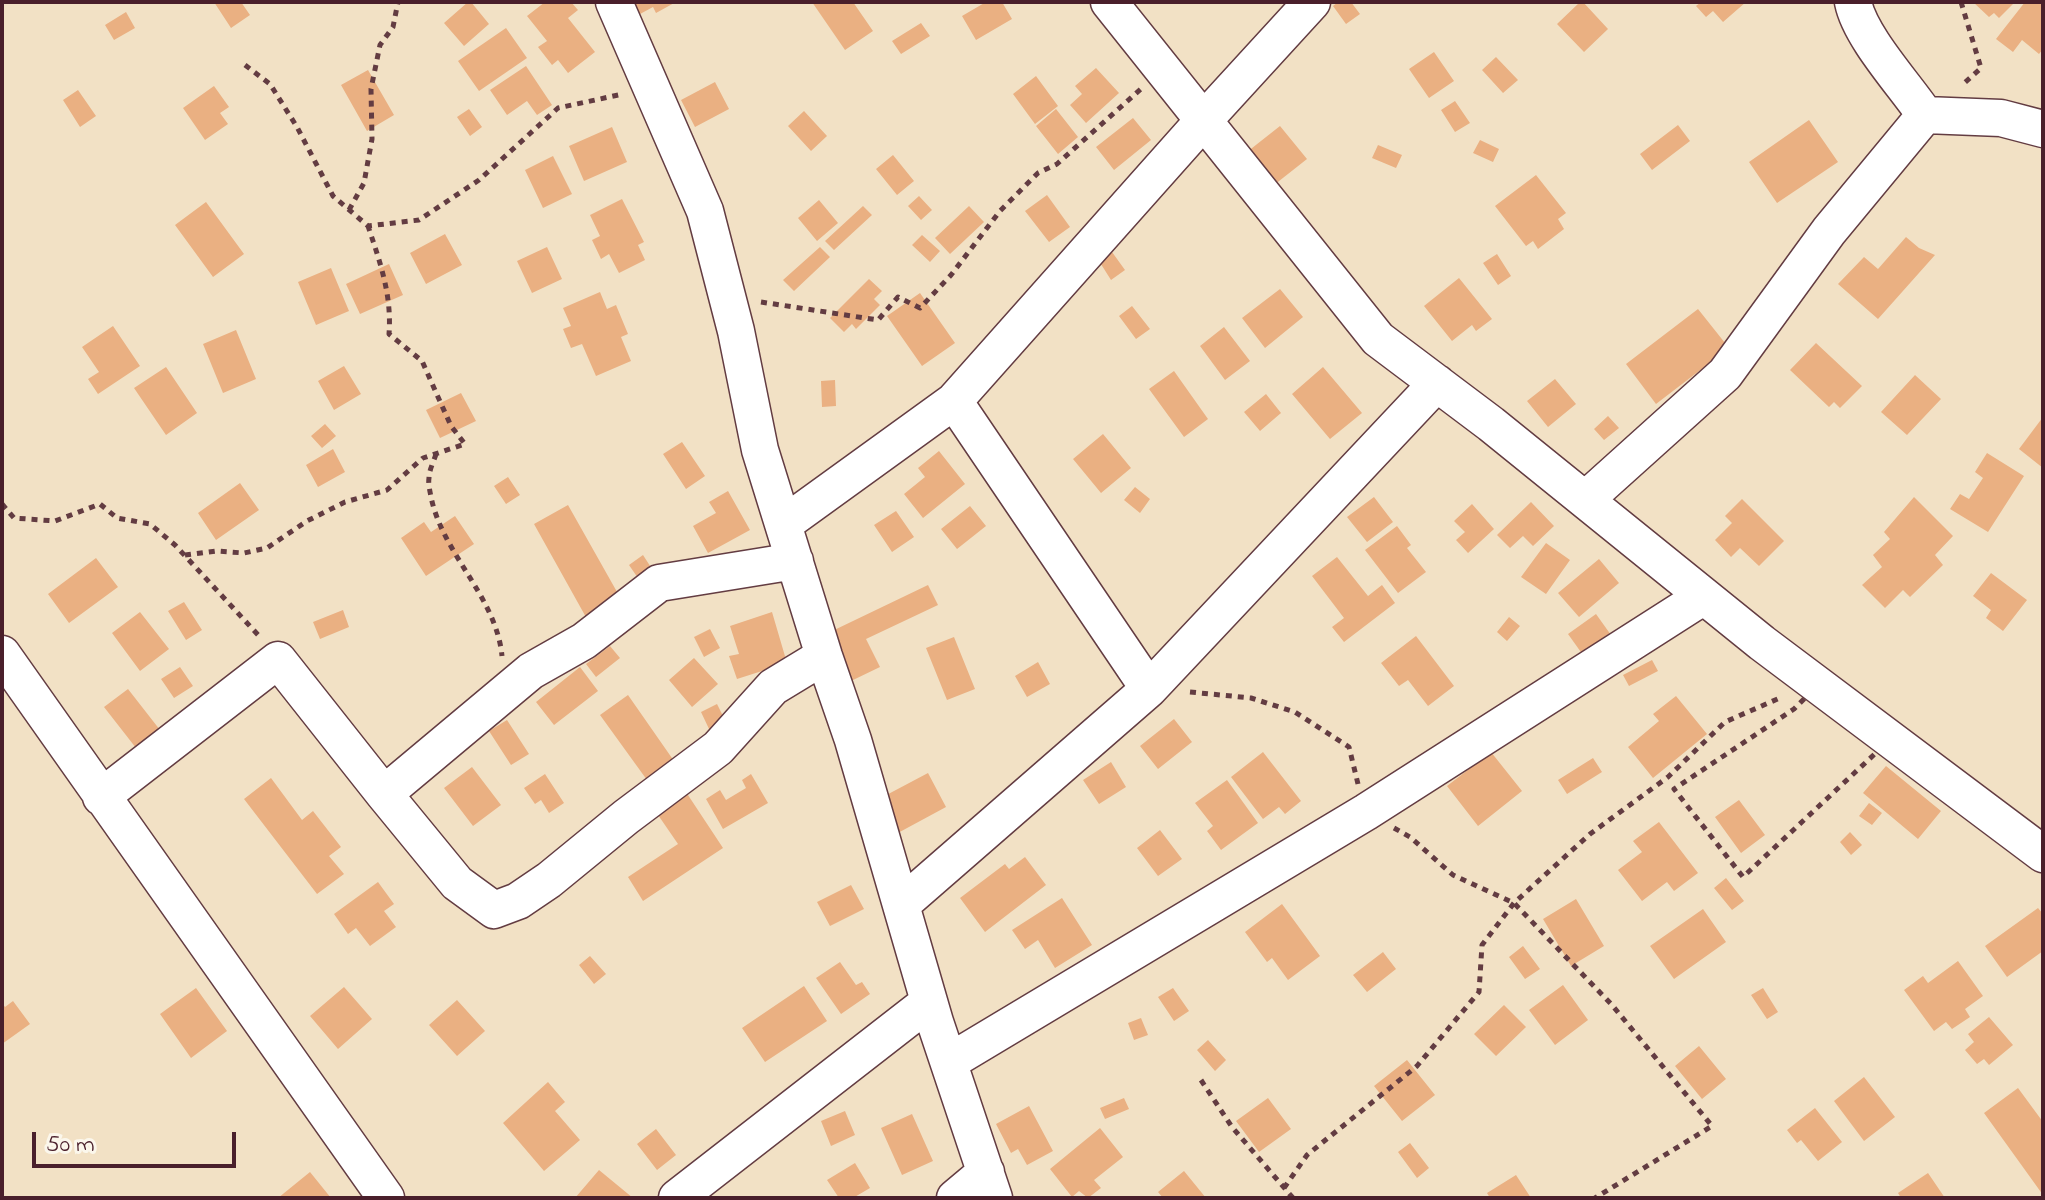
<!DOCTYPE html>
<html>
<head>
<meta charset="utf-8">
<style>
  body { margin:0 }
  #map { position:relative; width:2045px; height:1200px; overflow:hidden; background:#f2e1c5; font-family:"Indie Flower",sans-serif }
  canvas { display:block }
  .frame { position:absolute; inset:0; border:4px solid #4a1f2b; pointer-events:none }
  .scale { position:absolute; left:32px; top:1132px; width:204px; height:36px; box-sizing:border-box; border:4px solid #4a1f2b; border-top:0; padding-left:10px; font-size:24px; line-height:28px; white-space:nowrap; color:#4a1f2b; -webkit-text-stroke:6px #fbf7ec; paint-order:stroke }
</style>
</head>
<body>
<div id="map">
<canvas width="2045" height="1200"></canvas>
<div class="frame"></div>
<div class="scale">50 m</div>
</div>
<script>
const ctx = document.querySelector('canvas').getContext('2d');
ctx.lineJoin = 'round';
function fill(path, color) { ctx.fillStyle = color; ctx.fill(path, 'evenodd'); }
function strokePath(path, color, width, dash) { ctx.strokeStyle = color; ctx.lineWidth = width; ctx.lineCap = dash ? 'butt' : 'round'; ctx.setLineDash(dash || []); ctx.stroke(path); }
const building = new Path2D(`
  M214,2H241L250,15L231,28Z
  M468,2H471L489,24L464,46L444,23Z
  M545,2H571L578,10L568,18L595,52L568,73L558,60L552,65L538,47L547,41L527,16Z
  M633,2H676L656,13L653,7L640,14Z
  M812,2H853L873,31L845,50Z
  M986,2H1002L1012,19L976,40L962,16Z
  M1338,2H1351L1360,14L1346,24L1333,6Z
  M1580,2H1583L1608,29L1584,52L1557,24Z
  M1701,2H1746L1723,22L1713,11L1706,17L1696,6Z
  M1973,2H2015L1999,18L1994,13L1989,17Z
  M2025,2H2043V49L2039,54L2022,40L2013,52L1996,39Z
  M126,12L135,28L114,40L105,25Z
  M921,23L930,36L901,54L892,41Z
  M506,28L527,58L479,91L458,61Z
  M1434,52L1454,81L1429,98L1409,69Z
  M1496,57L1518,80L1503,93L1482,70Z
  M526,66L552,105L537,115L527,101L507,115L490,90Z
  M1096,68L1119,93L1086,123L1070,105L1082,94L1075,86Z
  M368,70L394,115L367,131L341,85Z
  M1036,76L1058,106L1035,124L1013,94Z
  M715,82L729,109L695,127L681,100Z
  M214,86L229,107L220,113L228,124L205,140L183,108Z
  M78,90L96,116L80,127L63,100Z
  M1455,101L1470,123L1455,132L1441,110Z
  M469,109L482,127L470,136L457,117Z
  M1056,109L1078,137L1058,154L1036,126Z
  M804,111L827,136L811,151L788,126Z
  M1133,118L1151,140L1114,170L1096,147Z
  M1809,120L1838,162L1777,203L1749,162Z
  M1678,125L1690,141L1652,170L1640,154Z
  M1280,126L1307,159L1274,185L1247,152Z
  M612,127L627,162L584,181L569,146Z
  M1480,140L1499,149L1493,162L1473,153Z
  M1378,145L1402,155L1396,168L1372,158Z
  M893,155L914,181L897,195L876,169Z
  M553,156L572,194L543,208L525,170Z
  M1536,175L1566,213L1558,219L1564,229L1538,249L1533,241L1526,246L1495,206Z
  M1047,195L1070,227L1049,242L1025,211Z
  M919,196L932,210L921,220L908,206Z
  M622,199L644,242L638,245L645,260L619,273L609,254L601,259L592,240L600,236L590,215Z
  M819,200L838,223L817,241L798,218Z
  M206,202L244,254L213,277L175,225Z
  M863,206L872,215L834,250L825,241Z
  M969,206L984,222L950,254L935,238Z
  M445,234L462,265L426,284L410,253Z
  M922,235L940,251L930,262L912,245Z
  M1906,237L1919,248L1935,255L1878,319L1838,284L1864,257L1878,269Z
  M547,247L562,279L532,293L517,261Z
  M820,247L830,257L794,291L783,280Z
  M1112,252L1125,270L1111,280L1099,261Z
  M1497,254L1511,276L1498,285L1483,263Z
  M389,264L403,295L360,314L346,284Z
  M331,268L349,311L316,325L298,282Z
  M1459,278L1492,319L1476,331L1472,325L1452,341L1424,306Z
  M869,279L882,291L874,299L880,305L856,329L852,324L844,332L830,318Z
  M1280,289L1303,317L1265,348L1242,318Z
  M600,292L607,309L616,305L628,334L621,337L631,361L596,376L582,344L571,348L563,329L571,326L563,308Z
  M920,293L955,343L922,366L887,316Z
  M1132,306L1150,329L1136,339L1119,316Z
  M1698,309L1729,348L1656,404L1626,364Z
  M113,326L140,366L98,394L88,379L99,372L82,347Z
  M1224,327L1250,361L1225,380L1200,346Z
  M236,330L256,379L223,393L203,344Z
  M1816,343L1862,386L1840,408L1834,402L1829,407L1790,370Z
  M344,366L361,394L334,410L318,381Z
  M166,367L197,413L166,435L134,388Z
  M1323,367L1362,413L1330,439L1292,394Z
  M1174,371L1208,419L1184,437L1149,389Z
  M1915,375L1941,399L1907,435L1881,412Z
  M1555,379L1576,404L1548,427L1527,401Z
  M835,380L836,406L822,407L821,381Z
  M461,393L476,421L440,438L426,410Z
  M1266,394L1281,413L1260,431L1244,412Z
  M1608,416L1619,428L1604,440L1594,429Z
  M2043,417V468L2019,449Z
  M325,424L336,436L322,448L311,436Z
  M1103,434L1131,468L1101,493L1073,459Z
  M682,442L705,476L686,489L663,454Z
  M333,449L345,472L318,487L306,465Z
  M939,451L965,484L923,518L904,494L925,477L918,468Z
  M1987,453L2024,476L1988,532L1950,509L1960,494L1969,499L1983,478L1975,472Z
  M508,477L520,495L506,504L494,486Z
  M240,483L259,510L216,540L198,513Z
  M1135,487L1150,499L1140,513L1124,500Z
  M728,491L750,530L708,553L693,526L716,513L709,502Z
  M1374,497L1393,522L1367,542L1347,517Z
  M1914,497L1953,536L1935,555L1943,565L1910,597L1903,590L1885,608L1862,585L1882,567L1873,555L1890,539L1884,532Z
  M1742,499L1784,541L1759,566L1740,548L1731,557L1715,540L1732,523L1725,516Z
  M1531,502L1554,526L1533,546L1523,536L1510,548L1497,535Z
  M1472,504L1494,529L1468,553L1456,540L1465,532L1454,521Z
  M568,505L621,599L587,619L534,524Z
  M970,506L986,526L957,549L941,529Z
  M896,511L914,537L892,552L874,525Z
  M455,516L474,544L426,576L401,538L424,522L431,532Z
  M1397,526L1411,545L1407,548L1426,572L1398,593L1365,550Z
  M1546,543L1570,560L1546,594L1521,577Z
  M643,555L654,572L640,581L629,565Z
  M1337,557L1368,596L1382,585L1395,603L1344,642L1332,627L1344,618L1312,576Z
  M96,558L118,587L69,623L48,594Z
  M1599,559L1619,583L1579,617L1558,593Z
  M1991,573L2027,600L2003,631L1986,618L1991,610L1973,596Z
  M928,585L938,605L866,639L880,667L851,681L828,633Z
  M184,602L202,630L186,640L168,611Z
  M343,610L349,627L320,639L313,622Z
  M140,612L169,649L140,671L112,633Z
  M772,612L787,663L737,679L729,656L739,654L730,626Z
  M1596,614L1616,642L1588,662L1568,634Z
  M1509,617L1520,626L1507,641L1497,632Z
  M710,629L720,648L704,657L694,637Z
  M1416,636L1454,686L1428,706L1408,680L1399,686L1381,663Z
  M954,637L975,689L947,700L926,648Z
  M610,646L620,658L596,677L586,664Z
  M694,658L718,684L692,707L669,680Z
  M1652,660L1658,671L1629,686L1623,675Z
  M1038,662L1050,684L1027,697L1015,676Z
  M180,667L193,686L174,698L161,679Z
  M580,667L598,691L554,725L536,702Z
  M128,689L160,730L136,748L104,707Z
  M628,695L674,761L647,780L600,715Z
  M1676,696L1707,734L1653,778L1628,747L1659,721L1653,714Z
  M717,704L727,724L710,731L701,712Z
  M1174,719L1192,742L1158,769L1140,746Z
  M507,720L529,754L511,765L489,731Z
  M1263,752L1301,801L1285,814L1279,807L1263,819L1231,777Z
  M1491,752L1522,791L1478,826L1447,786Z
  M1593,758L1602,772L1567,794L1558,780Z
  M1111,762L1126,787L1099,804L1083,780Z
  M1886,766L1941,811L1918,839L1863,793Z
  M472,767L501,805L473,826L444,788Z
  M928,773L946,807L896,834L877,800Z
  M545,774L564,803L549,813L541,800L535,804L524,788Z
  M751,774L768,803L723,829L706,799L720,790L726,800L746,788L742,780Z
  M271,778L302,820L313,811L341,847L329,856L344,874L317,894L244,799Z
  M1227,780L1258,823L1221,850L1207,831L1213,826L1195,803Z
  M686,792L723,848L643,901L628,877L678,844L656,812Z
  M1739,800L1765,835L1741,853L1715,817Z
  M1869,803L1882,813L1872,825L1859,816Z
  M1659,822L1698,873L1674,891L1667,882L1642,901L1618,870L1642,852L1633,841Z
  M1160,830L1182,859L1158,876L1137,848Z
  M1850,832L1862,845L1851,855L1840,842Z
  M1025,857L1046,885L985,932L960,898L1005,864L1009,869Z
  M1726,878L1744,901L1732,910L1714,888Z
  M378,882L394,904L384,911L396,927L370,946L356,928L348,934L334,914Z
  M851,885L864,909L830,926L817,902Z
  M1062,898L1092,945L1055,968L1038,940L1025,949L1012,930Z
  M1576,899L1604,946L1571,966L1543,919Z
  M1282,904L1320,956L1288,980L1272,958L1267,962L1245,932Z
  M2038,908L2043,914V951L2007,977L1985,946Z
  M1703,909L1726,942L1674,979L1650,946Z
  M1523,946L1540,969L1525,979L1509,957Z
  M1383,952L1396,969L1367,992L1353,975Z
  M590,956L606,974L594,984L579,965Z
  M1958,961L1983,996L1965,1009L1970,1017L1952,1029L1946,1022L1934,1031L1904,990L1923,976L1928,983Z
  M840,962L856,985L862,982L870,994L841,1014L816,978Z
  M1563,985L1588,1020L1555,1045L1529,1010Z
  M804,986L827,1021L765,1062L742,1028Z
  M344,987L372,1019L338,1049L310,1016Z
  M196,988L227,1031L191,1058L160,1014Z
  M1173,988L1189,1011L1174,1021L1158,997Z
  M1763,988L1778,1012L1767,1019L1751,995Z
  M457,1000L485,1031L457,1056L429,1025Z
  M13,1001L30,1024L2,1044V1003L5,1007Z
  M1504,1005L1526,1027L1496,1056L1474,1034Z
  M1989,1017L2013,1045L1989,1065L1984,1059L1977,1064L1965,1050L1974,1042L1968,1034Z
  M1141,1018L1148,1035L1134,1040L1128,1023Z
  M1208,1040L1226,1060L1215,1071L1197,1050Z
  M1699,1046L1726,1079L1702,1099L1675,1066Z
  M1407,1060L1435,1095L1402,1121L1374,1086Z
  M1864,1077L1895,1117L1864,1141L1834,1101Z
  M548,1082L565,1102L555,1111L580,1140L544,1171L503,1123Z
  M2018,1088L2043,1122V1195L1984,1113Z
  M1124,1098L1129,1109L1105,1119L1100,1108Z
  M1268,1098L1291,1129L1259,1152L1236,1121Z
  M1029,1106L1053,1151L1027,1165L1018,1149L1011,1153L996,1124Z
  M1815,1108L1842,1142L1818,1161L1801,1140L1797,1143L1787,1130Z
  M845,1111L855,1135L831,1146L821,1121Z
  M912,1114L933,1161L902,1175L881,1128Z
  M1100,1128L1123,1157L1094,1180L1101,1188L1088,1198L1079,1191L1072,1197L1050,1169Z
  M656,1129L676,1155L657,1170L637,1144Z
  M1410,1143L1429,1168L1417,1178L1398,1152Z
  M855,1163L870,1188L853,1198H839L827,1180Z
  M599,1170L633,1198H575Z
  M1184,1171L1206,1198H1163L1158,1192Z
  M310,1172L331,1198H278Z
  M1928,1173L1945,1198H1901L1898,1193Z
  M1516,1175L1531,1198H1490L1487,1193Z`);
const path = new Path2D(`
  M1961,2L1981,68L1962,85
  M245,65L270,84L297,127L333,196L368,226L419,220L479,180L558,108L623,94
  M349,210L364,183L372,139L371,89L380,45L393,27L398,2
  M761,302L878,320L898,297L920,308L951,275L1000,211L1038,173L1057,164L1142,88
  M436,454C434,461 429,470 429,478C428,484 430,491 431,497C443,555 496,596 502,656
  M2,504L14,518L55,521L100,504L117,518L150,524L175,545L260,637
  M185,555L216,551L244,553L267,548L307,521L345,502L387,490L423,458L465,444L451,426L422,361L389,334C392,295 380,262 368,226
  M1190,692L1251,698L1295,712L1349,747L1358,784
  M1811,692L1879,750L1743,877L1674,789L1794,709Z
  M1394,828L1410,837L1453,875L1514,903L1612,1005L1712,1126L1595,1198
  M1201,1080L1232,1127L1293,1198
  M1284,1188L1307,1155L1417,1066L1479,992L1482,945L1514,903L1590,834L1668,777L1725,722L1782,697`);
const minor = new Path2D(`
  M614,2L705,211L736,331L760,450L824,656L853,740L935,1022L994,1198
  M1109,2L1378,339L1491,424L1762,643L2043,854
  M1312,2L1204,120L954,401L1149,689L1437,383
  M1853,2C1860,37 1904,84 1925,115L2001,118L2043,129
  M1585,500L1725,374L1829,231L1925,115
  M784,524L954,401
  M795,561L659,583L584,641L531,671L384,794L457,883L494,910L518,901L549,880L626,817L718,748L773,687L824,656
  M2,654L386,1198
  M101,797L278,660L384,794
  M901,905L1149,689
  M949,1062L1366,812L1704,596
  M677,1198L929,1002
  M955,1198L986,1172`);
fill(building, '#eab082');
strokePath(minor, '#633c42', 39);
strokePath(path, '#633c42', 5, [6, 6]);
strokePath(minor, '#fff', 36);
</script>
</body>
</html>
